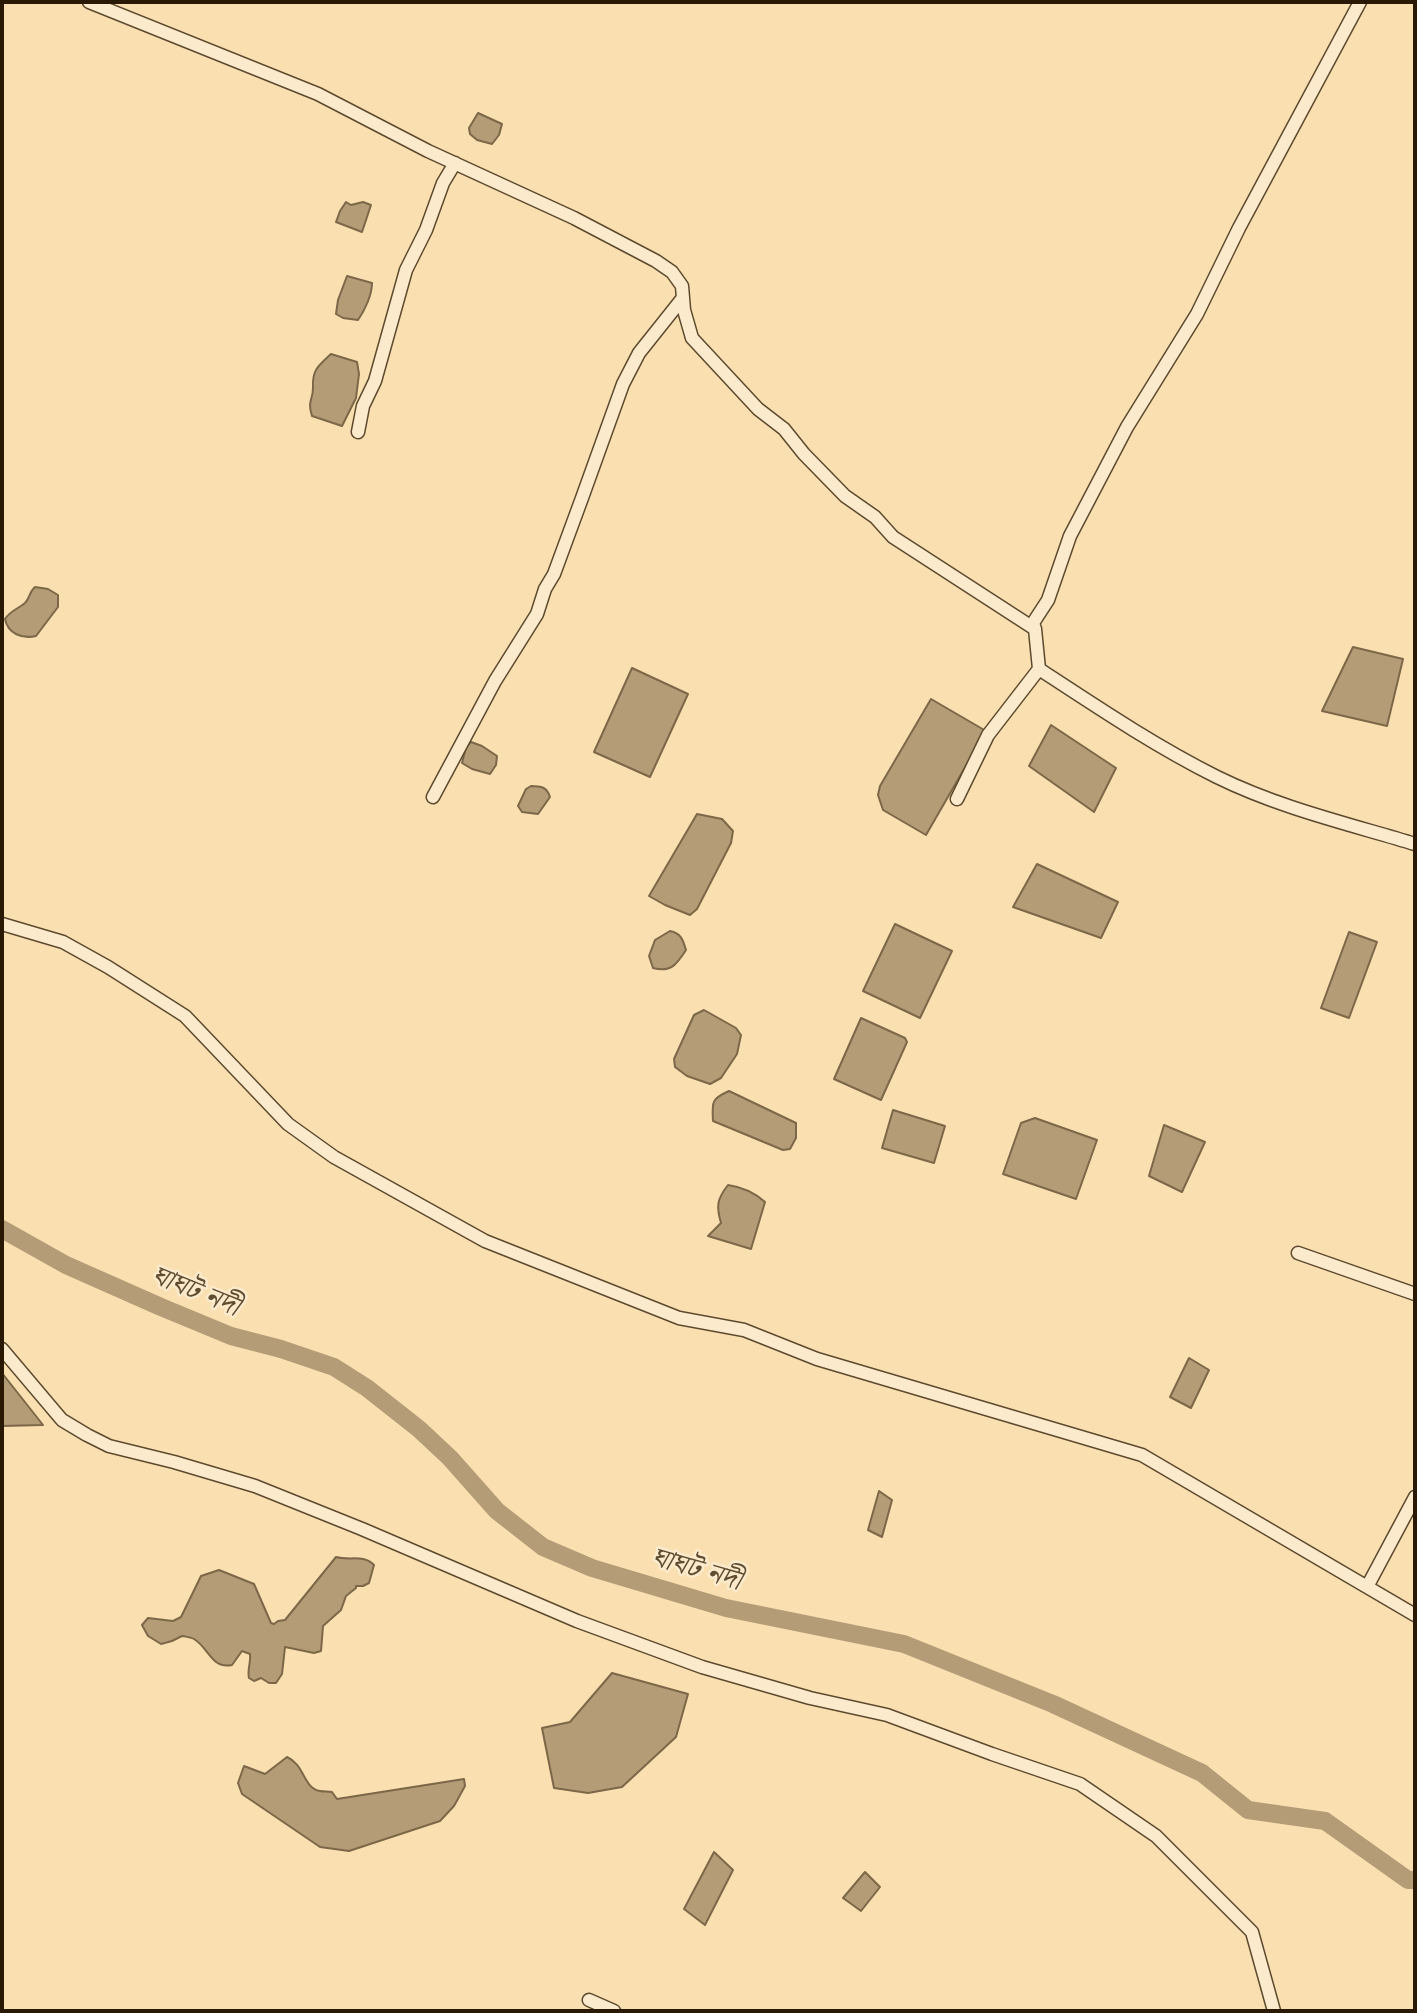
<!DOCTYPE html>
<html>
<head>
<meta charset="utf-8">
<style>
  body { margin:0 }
  #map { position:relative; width:1417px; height:2013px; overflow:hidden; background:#fadfb1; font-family:"Old Standard TT",serif }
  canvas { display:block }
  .frame { position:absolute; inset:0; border:4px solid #291903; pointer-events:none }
</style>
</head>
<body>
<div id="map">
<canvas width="1417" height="2013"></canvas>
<div class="frame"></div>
</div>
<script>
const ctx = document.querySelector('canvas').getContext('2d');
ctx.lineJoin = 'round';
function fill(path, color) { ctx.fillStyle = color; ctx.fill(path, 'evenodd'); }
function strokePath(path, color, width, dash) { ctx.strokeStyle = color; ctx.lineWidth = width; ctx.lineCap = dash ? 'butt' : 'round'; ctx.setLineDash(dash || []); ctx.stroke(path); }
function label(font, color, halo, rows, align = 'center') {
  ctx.font = font + ' "Old Standard TT","Noto Serif Bengali",serif'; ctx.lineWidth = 5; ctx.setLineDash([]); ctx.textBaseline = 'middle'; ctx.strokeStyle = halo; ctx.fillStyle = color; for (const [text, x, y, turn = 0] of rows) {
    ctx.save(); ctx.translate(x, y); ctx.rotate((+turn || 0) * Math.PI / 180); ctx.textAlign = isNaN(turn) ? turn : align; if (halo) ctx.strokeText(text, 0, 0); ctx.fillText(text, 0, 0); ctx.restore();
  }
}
const water = new Path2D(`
  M478,113L502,124L499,135L492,144L477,140L470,134L469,128Z
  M346,202L351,205L363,202L371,205L362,232L336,222L340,211Z
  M347,276L372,283C372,295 365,310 358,320L343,318L336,314L338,300Z
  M331,354L357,362L359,374L356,398L342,426L312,416C307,401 313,400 313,388C312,370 318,366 331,354Z
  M35,587L48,589L58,595V607L36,636C22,639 8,634 5,619C11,610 18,609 25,603C30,598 29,592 35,587Z
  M1353,647L1403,659L1387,726L1322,711Z
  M632,668L688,694L650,777L594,752Z
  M931,699L986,731L926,835L883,810L878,795L880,786Z
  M1051,725L1116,768L1094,812L1029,766Z
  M471,742L482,746L497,756L496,765L490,774L472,769L462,763L466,747Z
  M531,786C541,786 547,787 550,797L538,814L522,812L518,806L526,789Z
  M697,814L722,819L733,831L731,843L697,909L690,915L665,905L649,896Z
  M1037,864L1118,902L1101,938L1013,907Z
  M895,924L952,951L920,1018L863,991Z
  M670,931C681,933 683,940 686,950C677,964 671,973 653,968L649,956L655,940Z
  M1349,932L1377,942L1349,1018L1321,1008Z
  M704,1010L736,1028L741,1035L737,1054L721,1078L710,1084L687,1076L675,1067L674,1059L694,1015Z
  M861,1018L905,1038L907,1042L881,1100L834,1079Z
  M729,1091L796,1123V1138L790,1149L783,1150L713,1121C712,1102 711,1099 729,1091Z
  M893,1110L945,1126L934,1163L882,1148Z
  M1035,1118L1097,1140L1076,1199L1003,1174L1021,1123Z
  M1164,1125L1205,1142L1182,1192L1149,1176Z
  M728,1185C742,1187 755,1193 765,1202L751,1249L708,1236L721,1223C716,1206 717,1199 728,1185Z
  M1189,1358L1209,1370L1191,1408L1170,1397Z
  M2,1373L43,1425L2,1426Z
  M879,1491L892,1500L882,1537L868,1530Z
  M336,1557C350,1561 363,1554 374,1565L369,1583L363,1586H356V1588L346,1596L341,1610L323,1626L321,1651L314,1653L285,1647L282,1674L276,1683H269L261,1678L254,1681L249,1678C247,1670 251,1663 250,1654L242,1651L232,1665C211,1669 209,1648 194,1639C193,1638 183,1636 182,1636L172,1641L161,1644L148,1636L142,1625L148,1618L173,1621L181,1617L201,1576L219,1570L254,1584L271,1623L274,1624L278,1621L285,1620Z
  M612,1673L688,1694L676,1737L622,1787L588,1793L554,1788L542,1728L570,1722Z
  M287,1757C305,1765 303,1788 320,1791C324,1792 328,1791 332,1792L337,1799L464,1779L465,1786L454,1806L440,1821L349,1851L320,1847L242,1794L238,1783L244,1766L265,1774Z
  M714,1852L733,1870L705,1925L684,1909Z
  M865,1872L880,1887L861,1911L843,1898Z`);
const river = new Path2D(`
  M2,1229L66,1265L161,1307L231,1336L281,1349L334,1367L367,1388L419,1429L450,1458L497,1511L543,1547L592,1568L726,1608L904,1644L1053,1704L1202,1773L1248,1810L1325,1821L1408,1880H1415`);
const minor = new Path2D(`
  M89,2L318,94L428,151L574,218L656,261L672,272L682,286L684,310L692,338L758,409L784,429L804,454L845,496L875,517L893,537L1035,629L1039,669C1097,707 1155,746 1217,777C1280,808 1349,824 1415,844
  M358,432L363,406L375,381L406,270L426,230L443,183L455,163
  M1035,629L1033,623L1048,600L1070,536L1127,427L1197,314L1239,228L1360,2
  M433,797L495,681L537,614L545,589L554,574L582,498L623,384L639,353L682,299
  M957,799L988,735L1039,669
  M2,924L63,942L108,967L185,1016L288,1124L334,1157L485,1241L679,1318L744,1330L817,1359L1142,1455L1415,1615
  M1298,1253L1415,1294
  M2,1349L62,1420L87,1435L109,1446L174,1462L255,1486L362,1529L577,1621L702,1667L810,1698L887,1715L992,1754L1080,1784L1156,1836L1252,1932L1274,2011
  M1367,1587L1415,1497
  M589,2000L614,2011`);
const waterNames = [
  ["ঘাঘট নদী",195,1292,22],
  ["ঘাঘট নদী",696,1570,16]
];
fill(water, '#b39c76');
strokePath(water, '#7c6848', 2);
strokePath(river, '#b39c76', 18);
strokePath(minor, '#5d4a2e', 15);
strokePath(minor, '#fceacc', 12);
label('italic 28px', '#604d31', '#fceacc', waterNames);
</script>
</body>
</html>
